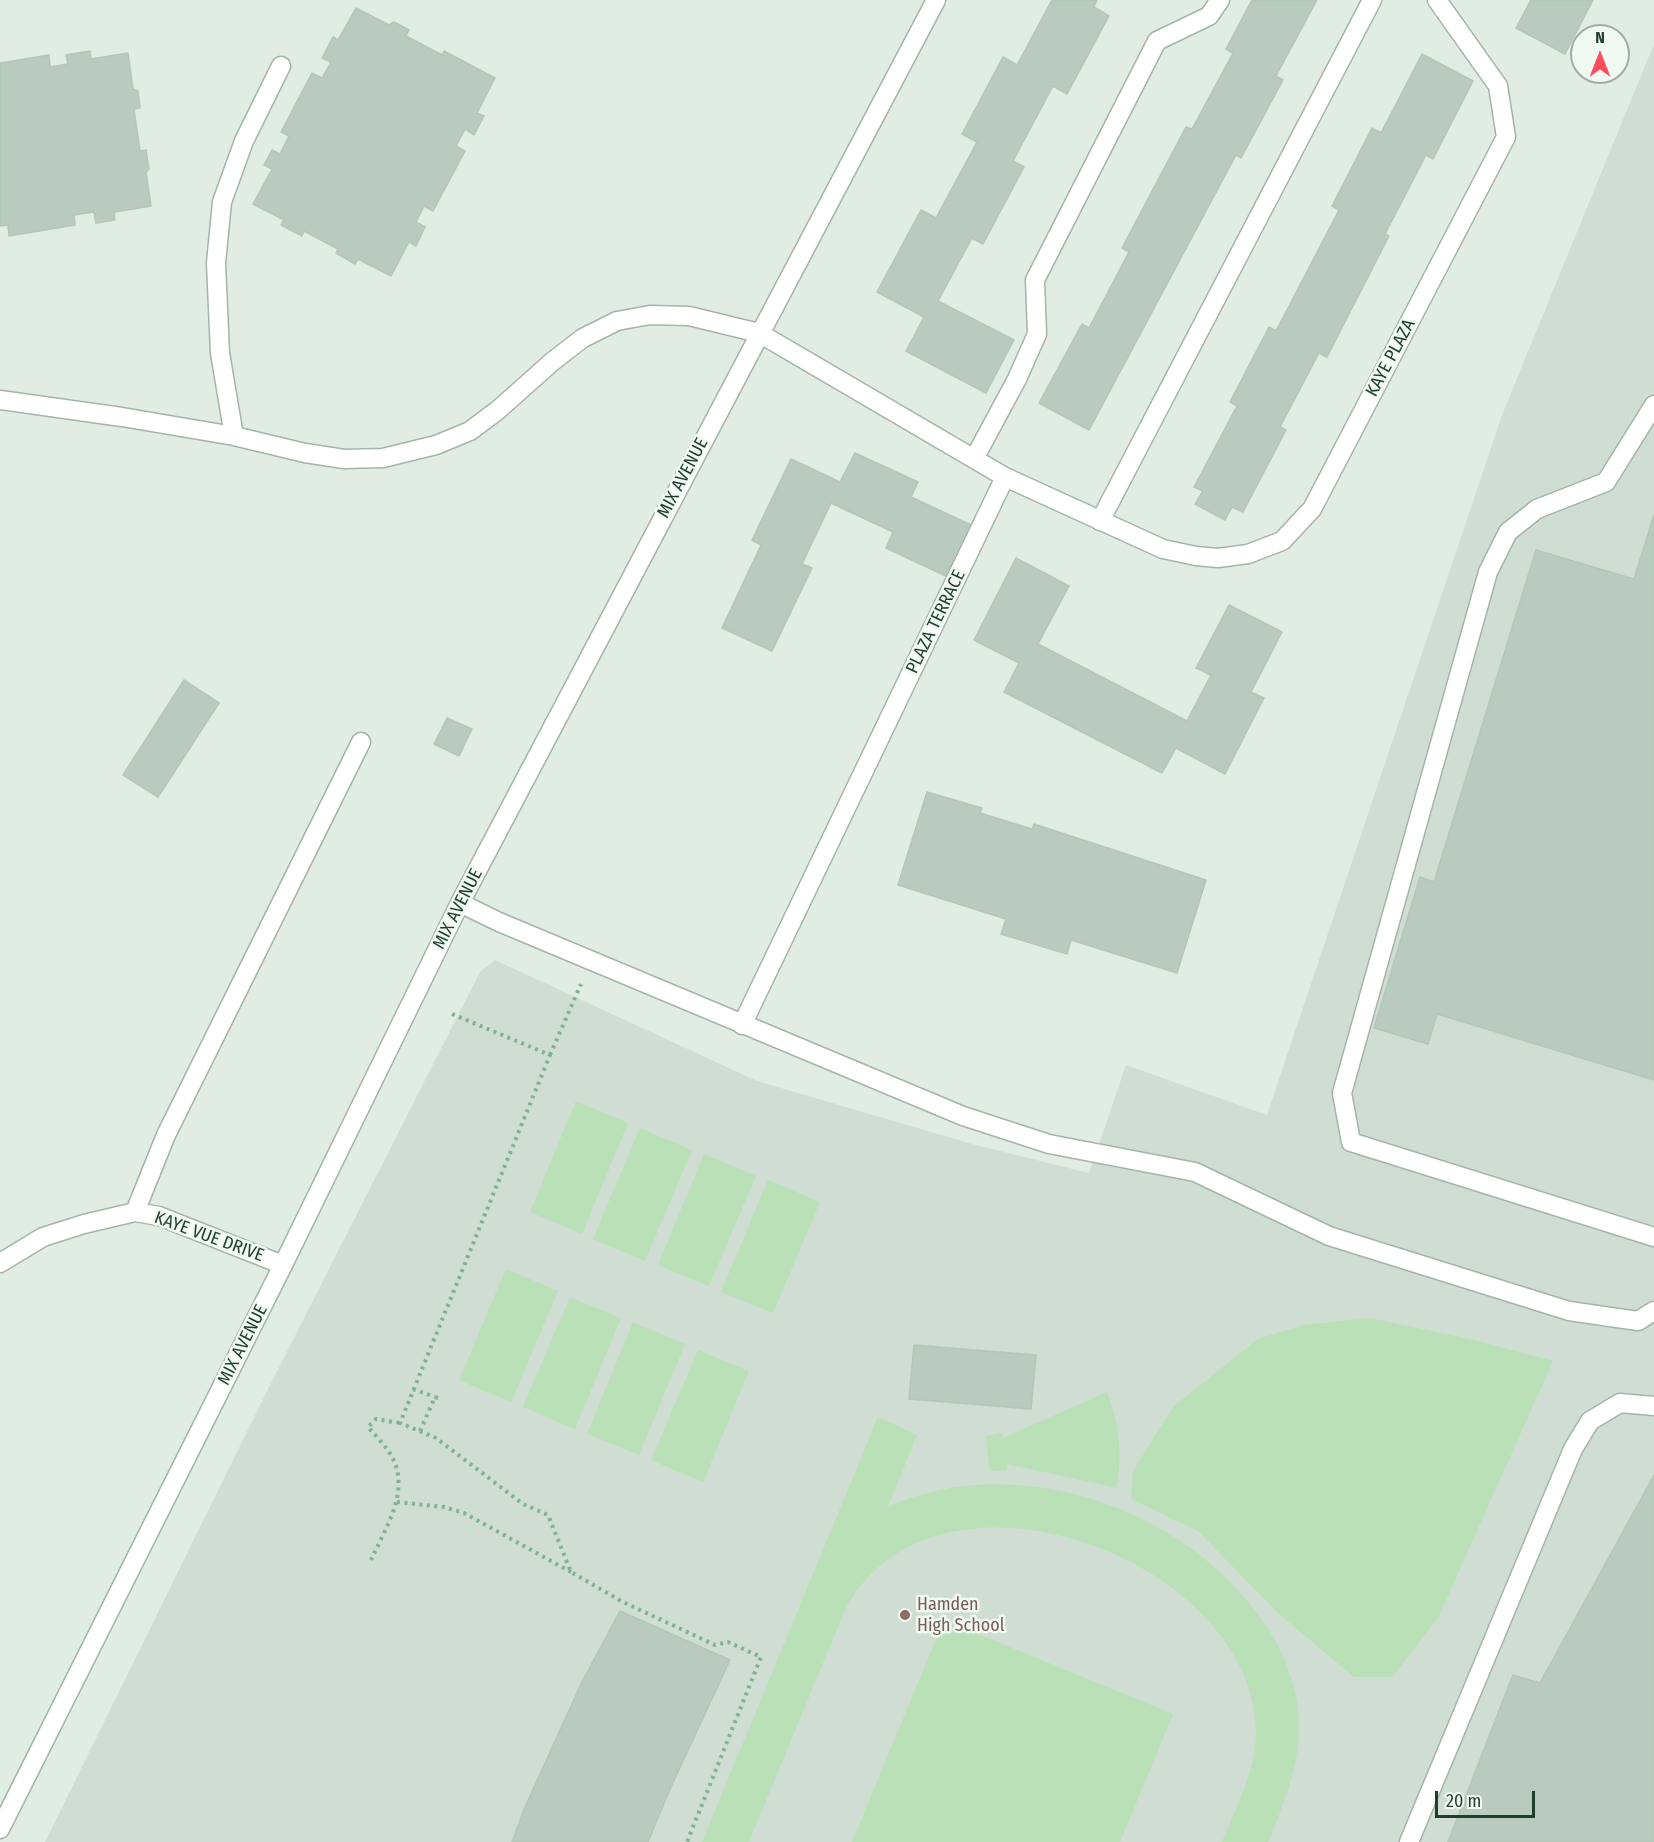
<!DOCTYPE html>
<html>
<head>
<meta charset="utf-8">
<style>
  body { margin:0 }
  #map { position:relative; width:1654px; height:1842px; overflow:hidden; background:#e1ede3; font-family:"Fira Sans Condensed",sans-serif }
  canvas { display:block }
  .north { position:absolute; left:1570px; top:24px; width:60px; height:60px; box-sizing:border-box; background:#f1f9f3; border:2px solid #9dafa3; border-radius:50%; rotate:0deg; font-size:16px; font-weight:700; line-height:24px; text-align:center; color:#1f3f2c }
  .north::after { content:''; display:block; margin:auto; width:21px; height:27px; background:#ff4c5c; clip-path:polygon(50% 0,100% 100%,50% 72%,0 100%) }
  .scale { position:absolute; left:1435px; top:1791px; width:100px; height:27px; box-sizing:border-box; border:3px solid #1f3f2c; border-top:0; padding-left:8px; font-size:18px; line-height:21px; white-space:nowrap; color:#1f3f2c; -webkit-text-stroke:4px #f1f9f3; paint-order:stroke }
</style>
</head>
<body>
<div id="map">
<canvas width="1654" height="1842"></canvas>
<div class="north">N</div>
<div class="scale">20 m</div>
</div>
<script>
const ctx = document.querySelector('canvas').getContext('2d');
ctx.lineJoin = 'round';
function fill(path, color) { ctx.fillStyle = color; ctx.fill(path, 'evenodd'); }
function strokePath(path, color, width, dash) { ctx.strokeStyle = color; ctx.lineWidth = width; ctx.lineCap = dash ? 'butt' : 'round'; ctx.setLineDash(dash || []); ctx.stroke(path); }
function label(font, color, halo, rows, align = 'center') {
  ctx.font = font + ' "Fira Sans Condensed",sans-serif'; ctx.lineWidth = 5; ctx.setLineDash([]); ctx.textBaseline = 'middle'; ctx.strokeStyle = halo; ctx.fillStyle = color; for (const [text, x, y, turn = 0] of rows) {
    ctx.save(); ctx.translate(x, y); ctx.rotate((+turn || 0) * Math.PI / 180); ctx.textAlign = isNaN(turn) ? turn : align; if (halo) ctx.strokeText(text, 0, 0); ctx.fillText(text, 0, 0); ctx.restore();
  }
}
const built = new Path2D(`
  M1654,44V1842H45L268,1389L480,972L495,960L757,1081L972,1144L1089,1173L1126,1065L1267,1115L1502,415Z`);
const green = new Path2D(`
  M576,1101L628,1123L582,1234L530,1212Z
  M640,1128L692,1150L645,1261L593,1239Z
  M704,1154L756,1176L709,1286L658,1265Z
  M768,1180L820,1202L773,1313L721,1292Z
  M506,1269L558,1291L511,1402L459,1380Z
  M570,1297L621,1318L575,1429L523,1407Z
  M1370,1318L1474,1340L1553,1361L1438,1618L1392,1677H1354L1279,1614L1198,1531L1131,1499L1133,1471L1173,1407L1258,1339L1303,1325Z
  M633,1322L685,1344L639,1455L587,1434Z
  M698,1350L749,1371L703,1482L651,1460Z
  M1107,1392C1120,1428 1122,1450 1117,1488L1007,1464V1470L990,1471L986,1436L1001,1433L1003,1438Z
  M878,1417L917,1435L888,1507C1000,1457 1139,1494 1225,1577C1260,1611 1286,1649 1296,1697C1306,1749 1288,1795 1268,1842H1222C1236,1808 1255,1772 1256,1735C1258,1558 931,1439 844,1612L749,1842H702Z
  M944,1620L1173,1714L1120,1842H852Z`);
const building = new Path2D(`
  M1052,0H1097L1094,7L1109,16L1067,94L1053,86L1013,161L1024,167L983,244L972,238L938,301L1014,340L986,393L906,351L924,317L877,292L921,210L936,218L977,142L962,134L1003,57L1017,65Z
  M1252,0H1317L1276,76L1283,80L1241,158L1236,155L1089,430L1039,403L1082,324L1089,328L1129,252L1122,248L1186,127L1192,129L1233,53L1226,49Z
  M1531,0H1593L1565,54L1516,28Z
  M356,8L389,25L394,22L409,30L406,36L442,55L444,51L495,78L477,113L484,116L474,135L465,129L456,146L465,151L433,211L424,206L416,222L425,227L416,246L409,242L391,276L358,259L355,264L336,253L338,249L304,231L302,236L281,225L284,220L253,204L272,169L264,165L272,150L280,154L289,136L281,132L312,73L322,78L331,62L322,58L333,37L338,40Z
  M90,51L91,59L128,53L133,89L138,91L140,108L134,109L140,151L146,150L149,169L146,172L151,206L114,212L115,220L96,223L94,212L74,215L75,225L9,236L8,225L0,226V63L49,55L50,67L68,64L66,55Z
  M1422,54L1473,81L1433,159L1426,155L1385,234L1389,236L1327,357L1319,353L1280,427L1286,430L1243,512L1232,507L1225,520L1195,504L1203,491L1194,487L1237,406L1230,402L1269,327L1276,331L1339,210L1332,206L1372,128L1381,133Z
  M855,453L918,482L911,497L973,526L948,577L886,548L893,532L831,503L802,564L812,568L772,651L722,628L761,545L752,540L791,459L840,482Z
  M1654,515V1080L1437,1014L1428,1044L1374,1028L1420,877L1434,882L1536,550L1634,579Z
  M1016,558L1069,586L1038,644L1187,721L1211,675L1196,668L1229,605L1282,632L1251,692L1264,698L1225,774L1176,748L1162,773L1004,692L1019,663L974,640Z
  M184,680L219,703L158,797L123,775Z
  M447,718L472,729L459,756L434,744Z
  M927,792L982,808L980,813L1032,829L1034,824L1206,880L1177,973L1071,940L1067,954L1001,934L1006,919L898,885Z
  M914,1345L1036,1355L1031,1409L909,1399Z
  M1654,1475V1842H1448L1513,1675L1540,1683Z
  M620,1611L730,1660L670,1789L648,1842H512L525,1807L582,1682Z`);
const path = new Path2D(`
  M452,1014L550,1055L400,1423L436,1438L523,1504L548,1515L571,1572L623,1602L715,1645L728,1642L761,1657L687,1842
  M550,1055L581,984
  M413,1389L435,1397
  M420,1431L435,1397L438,1398
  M397,1502L444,1507L464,1513L571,1572
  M371,1560C386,1527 413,1487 389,1452C383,1443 375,1435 368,1427L376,1419L400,1423`);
const minor = new Path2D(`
  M0,400L122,417L234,436L305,453L344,459L383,458L436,445L470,431L498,410L553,361L583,338L617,321L650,315L689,316L759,333L1005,477L742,1025
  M1654,405L1606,482L1537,509L1508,532L1488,572L1342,1093L1351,1142L1654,1237
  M234,436L220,353L216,263L222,202L244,141L281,66
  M974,459L1017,379L1037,334L1035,280L1157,41L1209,16L1220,0
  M1005,477L1163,549L1196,556L1218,558L1248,554L1282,541L1312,509L1506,137L1498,86L1437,0
  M1100,521L1372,0
  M460,903L499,922L963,1116L1049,1144L1195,1172L1329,1236L1569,1311L1638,1321L1654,1311
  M135,1212L166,1135L361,742
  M0,1263L43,1237L84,1224L135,1212L159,1216L283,1265
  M0,1829L283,1265L460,903L936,0
  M1409,1842L1573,1449L1590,1421L1620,1403L1654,1406`);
const markers = [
  [905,1615,6,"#8d6e63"]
];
const streetNames = [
  ["KAYE PLAZA",1391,358,-62],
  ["MIX AVENUE",683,478,-62],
  ["PLAZA TERRACE",936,622,-64],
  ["MIX AVENUE",458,909,-63],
  ["KAYE VUE DRIVE",209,1237,20],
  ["MIX AVENUE",243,1345,-63]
];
const educationNames = [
  ["Hamden",917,1605],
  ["High School",917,1626]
];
fill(built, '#cfddd2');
fill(green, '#bae0b7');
fill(building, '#b9cbbe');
strokePath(building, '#b2c7b8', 1.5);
strokePath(minor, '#a3b5a8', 21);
strokePath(path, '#7eb491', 4, [3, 4.5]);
strokePath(minor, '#fff', 18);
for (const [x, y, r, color] of markers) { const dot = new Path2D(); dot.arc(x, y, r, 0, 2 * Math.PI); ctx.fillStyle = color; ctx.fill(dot); strokePath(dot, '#f1f9f3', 2); }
label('18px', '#1f3f2c', '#f1f9f3', streetNames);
label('18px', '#785e54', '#f1f9f3', educationNames, 'left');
</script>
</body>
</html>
